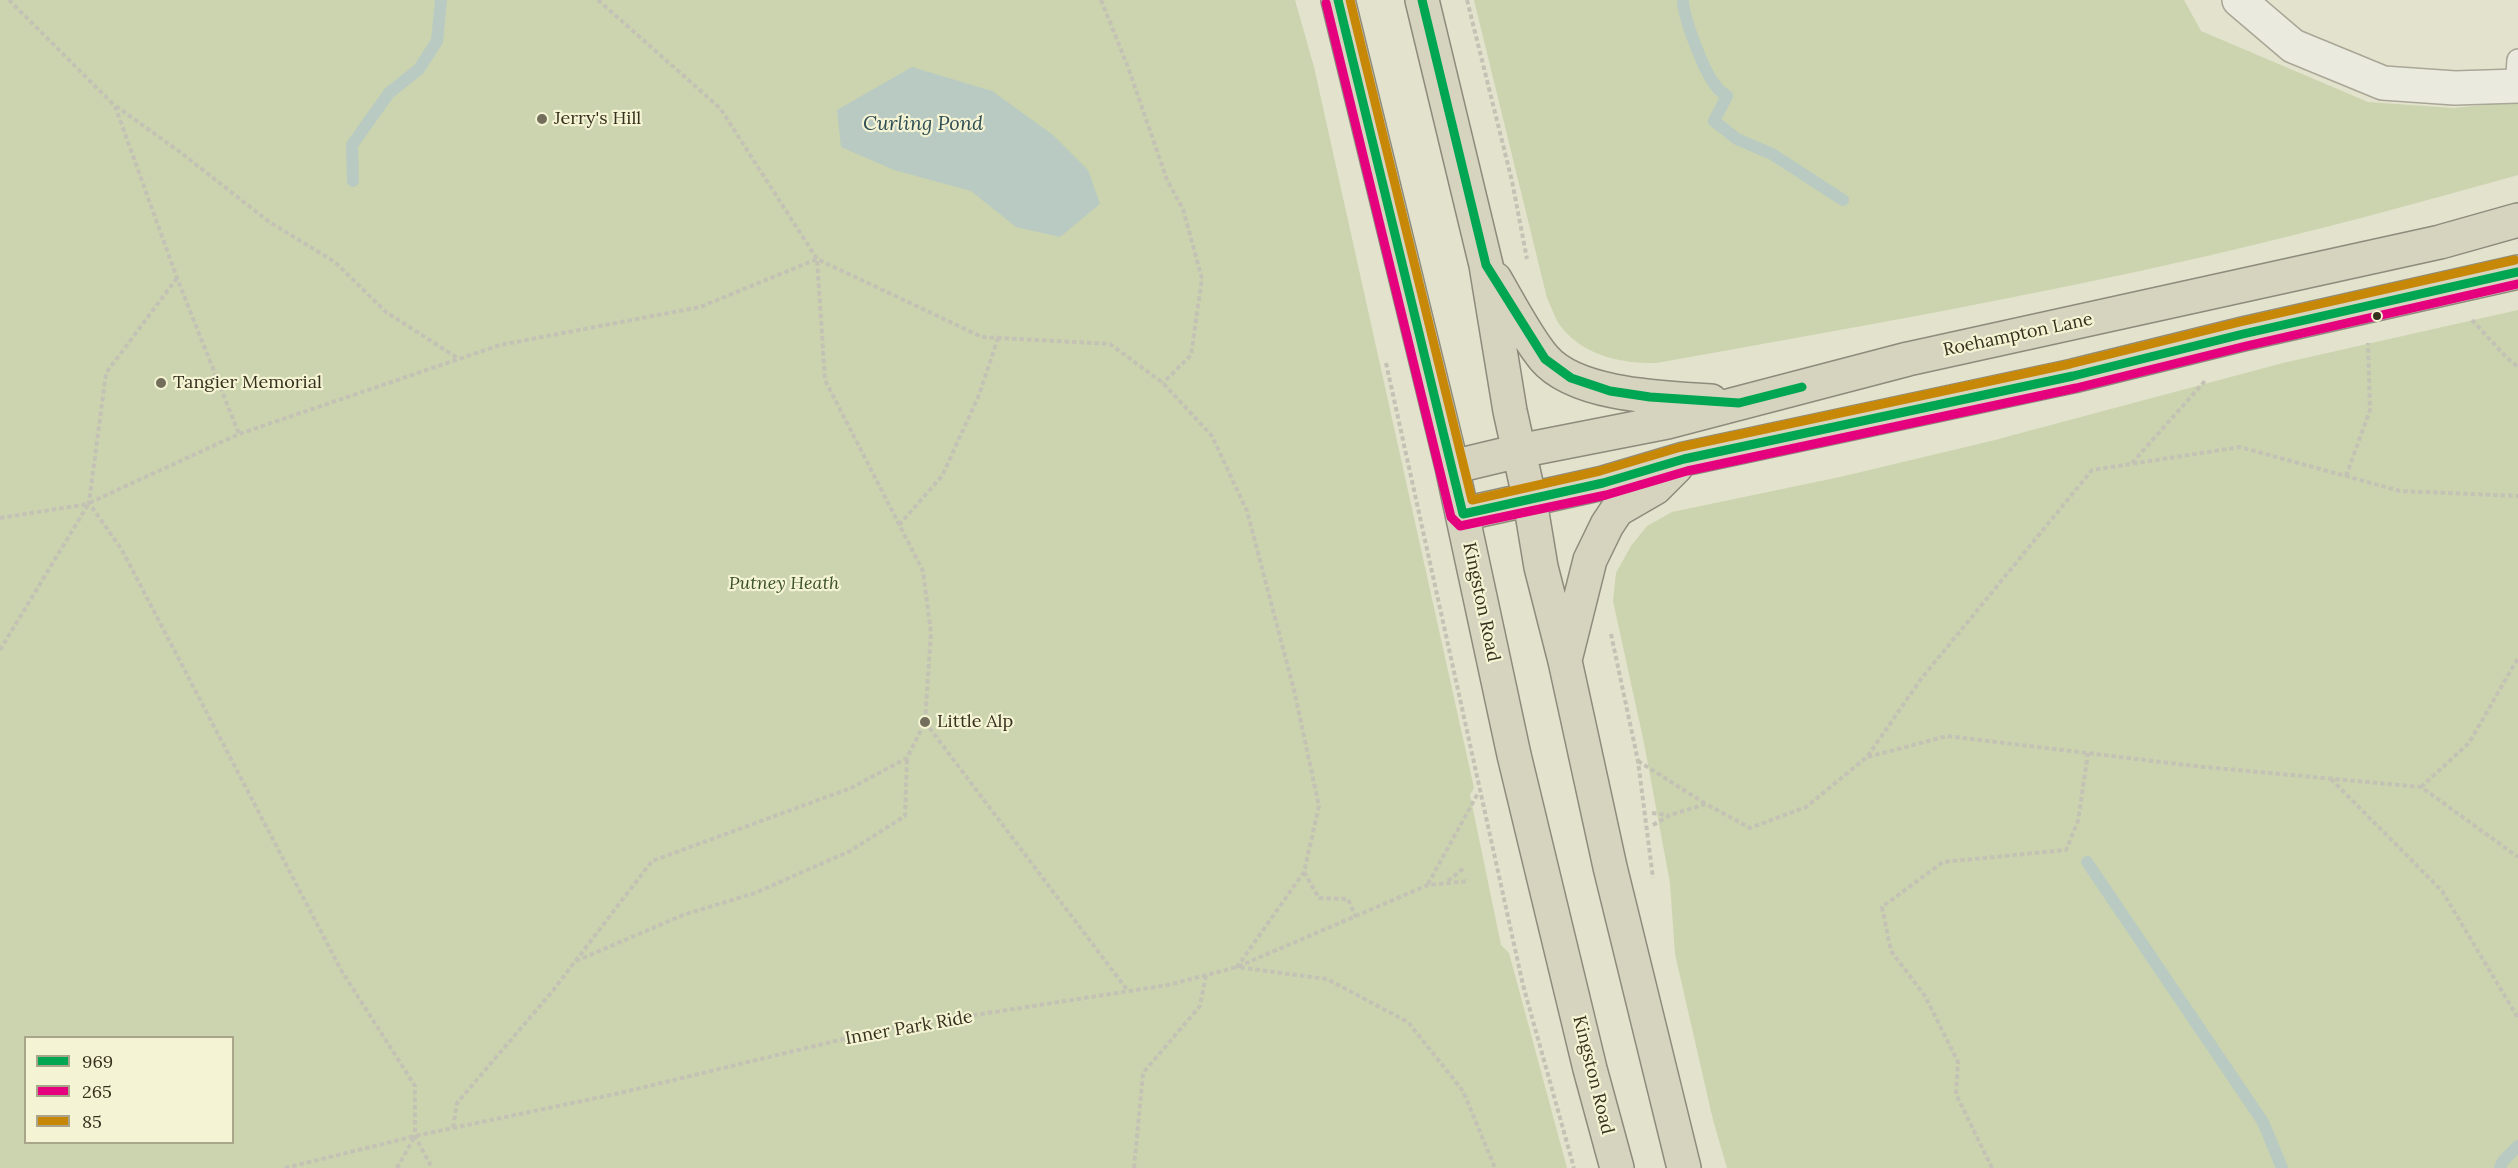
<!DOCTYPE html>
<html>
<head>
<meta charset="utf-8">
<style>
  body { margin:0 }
  #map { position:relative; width:2518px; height:1168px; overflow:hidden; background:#e3e2cc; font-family:Lora,serif }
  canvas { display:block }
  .legend { position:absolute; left:24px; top:1036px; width:210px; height:108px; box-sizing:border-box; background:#f4f3d3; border:2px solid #a8a58b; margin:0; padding:8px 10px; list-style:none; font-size:18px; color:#36301e }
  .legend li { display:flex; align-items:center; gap:12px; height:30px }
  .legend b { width:30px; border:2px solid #a8a58b }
</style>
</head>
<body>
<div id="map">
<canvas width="2518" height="1168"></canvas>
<ul class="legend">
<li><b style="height:8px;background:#00a651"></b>969</li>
<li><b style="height:8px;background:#e5007d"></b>265</li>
<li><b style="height:8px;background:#c78808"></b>85</li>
</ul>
</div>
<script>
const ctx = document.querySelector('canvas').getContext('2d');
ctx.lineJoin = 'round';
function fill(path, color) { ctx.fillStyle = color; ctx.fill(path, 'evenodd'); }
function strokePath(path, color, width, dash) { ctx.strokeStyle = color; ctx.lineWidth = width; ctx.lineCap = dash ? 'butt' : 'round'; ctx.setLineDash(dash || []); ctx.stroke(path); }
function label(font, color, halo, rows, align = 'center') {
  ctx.font = font + ' Lora,serif'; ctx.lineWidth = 4.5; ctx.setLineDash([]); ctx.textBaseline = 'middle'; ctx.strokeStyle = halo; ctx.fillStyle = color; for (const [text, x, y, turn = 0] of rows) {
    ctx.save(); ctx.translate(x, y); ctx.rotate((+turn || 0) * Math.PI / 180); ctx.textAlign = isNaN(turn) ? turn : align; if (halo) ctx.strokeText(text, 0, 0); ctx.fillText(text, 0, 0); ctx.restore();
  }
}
const green = new Path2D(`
  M0,0H1295L1314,67L1474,788L1470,795L1501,945L1509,953L1567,1168H0ZM26,1038H232V1142H26Z
  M1474,0H2184L2201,31L2368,102L2453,108L2518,102V175C2415,204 2311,232 2207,256C2025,298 1840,330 1656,363C1621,364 1581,355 1559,324C1554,316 1551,306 1547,298Z
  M2518,310V1168H1727L1713,1120L1675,954L1670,883L1644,743L1613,601L1616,573L1631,546L1647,526L1672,512L1840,477L1991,441L2283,363Z`);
const water = new Path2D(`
  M912,67L992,91L1053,135L1088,170L1100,204L1060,237L1016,227L971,191L894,170L841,147L837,110Z`);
const stream = new Path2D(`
  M1683,0C1683,17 1704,72 1716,86C1718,90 1723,93 1727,96L1714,121L1737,139L1772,154L1843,200
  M353,181L352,145L389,93L419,69L437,41L441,0
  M2087,862L2263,1122L2282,1168
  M2500,1168L2503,1161L2518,1146`);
const path = new Path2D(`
  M9,0L115,106L177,278L239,434
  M598,0L720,108L817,259L982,337L1110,344L1163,383L1212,436L1247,511L1294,690L1319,806L1304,872L1237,967L1327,979L1408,1022L1463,1091L1495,1168
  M1101,0L1128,67L1167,180L1183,209L1202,279L1191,355L1163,383
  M1467,0L1512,181L1527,259
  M116,106L180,152L268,221L335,262L386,312L459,359
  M177,278L106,373L89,503L122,550L341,970L415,1086V1136L432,1168
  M2472,320L2507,358L2518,367
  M1386,363L1523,985L1574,1168
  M2132,463L2205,381
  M2346,476L2370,410L2368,343
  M0,518L88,504
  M899,525L942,476L979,395L998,338
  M1611,634L1638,761L1653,878
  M0,650L89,503L239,434L500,345L700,307L817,259L825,380L923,571L931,633L925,722L907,758L851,788L652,861L551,993L457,1103L453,1128
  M925,722L1128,991
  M1868,757L1947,736L2194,766L2421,787L2518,857
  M1638,761L1706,804
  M2331,779L2442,891L2518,1018
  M2421,787L2469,743L2518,658
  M1652,813L1669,815
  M1653,825L1670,815L1706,804L1750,828L1806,807L1867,757L1921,679L2092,470L2240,447L2400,491L2518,496
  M1304,872L1319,898L1348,899L1356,917
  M1448,881L1465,867
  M1428,884L1478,793
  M576,961L683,915L755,893L850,851L905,816L907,758
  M285,1168L415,1136L620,1093L885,1029L1168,985L1237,967L1428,885L1469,881
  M397,1168L415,1136
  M1134,1168L1143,1073L1200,1006L1206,975
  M1992,1168L1956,1094L1958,1062L1925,996L1891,951L1882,907L1943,862L2066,850L2078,821L2088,753`);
const lane = new Path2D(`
  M2516,86L2518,60`);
const street = new Path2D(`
  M2239,0L2293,46L2383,83L2455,88L2518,86`);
const highway = new Path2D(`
  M1338,0L1452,467L1514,755L1590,1069L1617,1168
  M1422,0L1486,265L1510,411L1530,501L1541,567L1565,661L1610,867L1684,1168
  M1495,279C1509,303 1527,338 1544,358C1576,396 1665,398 1711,401
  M1452,467L1519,451L1667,422L1908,359L2440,242L2518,220
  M1463,514L1603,483L1684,459L2073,376L2243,334L2518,272
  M1566,656L1590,560L1607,525L1617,510L1655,488L1676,467`);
const bus1 = new Path2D(`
  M1338,0L1463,514L1603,483L1684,459L2073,376L2243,334L2518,272
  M1422,0L1486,265L1545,359L1571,378L1610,391L1650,397L1739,403L1802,387`);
const bus2 = new Path2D(`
  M1326,3L1451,517L1460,526L1606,495L1687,471L2076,388L2246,346L2518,284`);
const bus3 = new Path2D(`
  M1350,0L1472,500L1600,471L1681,447L2070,364L2240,322L2515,260`);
const markers = [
  [542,119,6,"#736e5b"],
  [2377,316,5,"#36301e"],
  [161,383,6,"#736e5b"],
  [925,722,6,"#736e5b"]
];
const poiNames = [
  ["Jerry's Hill",554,119],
  ["Tangier Memorial",173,383],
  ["Little Alp",937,722]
];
const streetNames = [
  ["Roehampton Lane",2018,335,-12],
  ["Kingston Road",1481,602,78],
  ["Inner Park Ride",909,1028,-10],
  ["Kingston Road",1593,1075,76]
];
const parkNames = [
  ["Putney Heath",784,584]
];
const waterNames = [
  ["Curling Pond",923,124]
];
fill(green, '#cbd4af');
fill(water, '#b8cac2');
strokePath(stream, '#b8cac2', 12);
strokePath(lane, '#a8a696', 24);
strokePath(street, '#a8a696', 36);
strokePath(highway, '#8d8b7c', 36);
strokePath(path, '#c3c2b5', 4, [4.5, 3]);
strokePath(lane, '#ebeade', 21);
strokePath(street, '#ebeade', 33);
strokePath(highway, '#d6d3be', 33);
strokePath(bus1, '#00a651', 9);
strokePath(bus2, '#e5007d', 9);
strokePath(bus3, '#c78808', 9);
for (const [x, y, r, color] of markers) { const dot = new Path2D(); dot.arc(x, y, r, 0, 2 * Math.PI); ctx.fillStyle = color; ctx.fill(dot); strokePath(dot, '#f4f3d3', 2); }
label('18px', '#36301e', '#f4f3d3', poiNames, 'left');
label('18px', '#36301e', '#f4f3d3', streetNames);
label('italic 18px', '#3b5126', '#f4f3d3', parkNames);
label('italic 20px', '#2e4d55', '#f4f3d3', waterNames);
</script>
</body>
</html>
